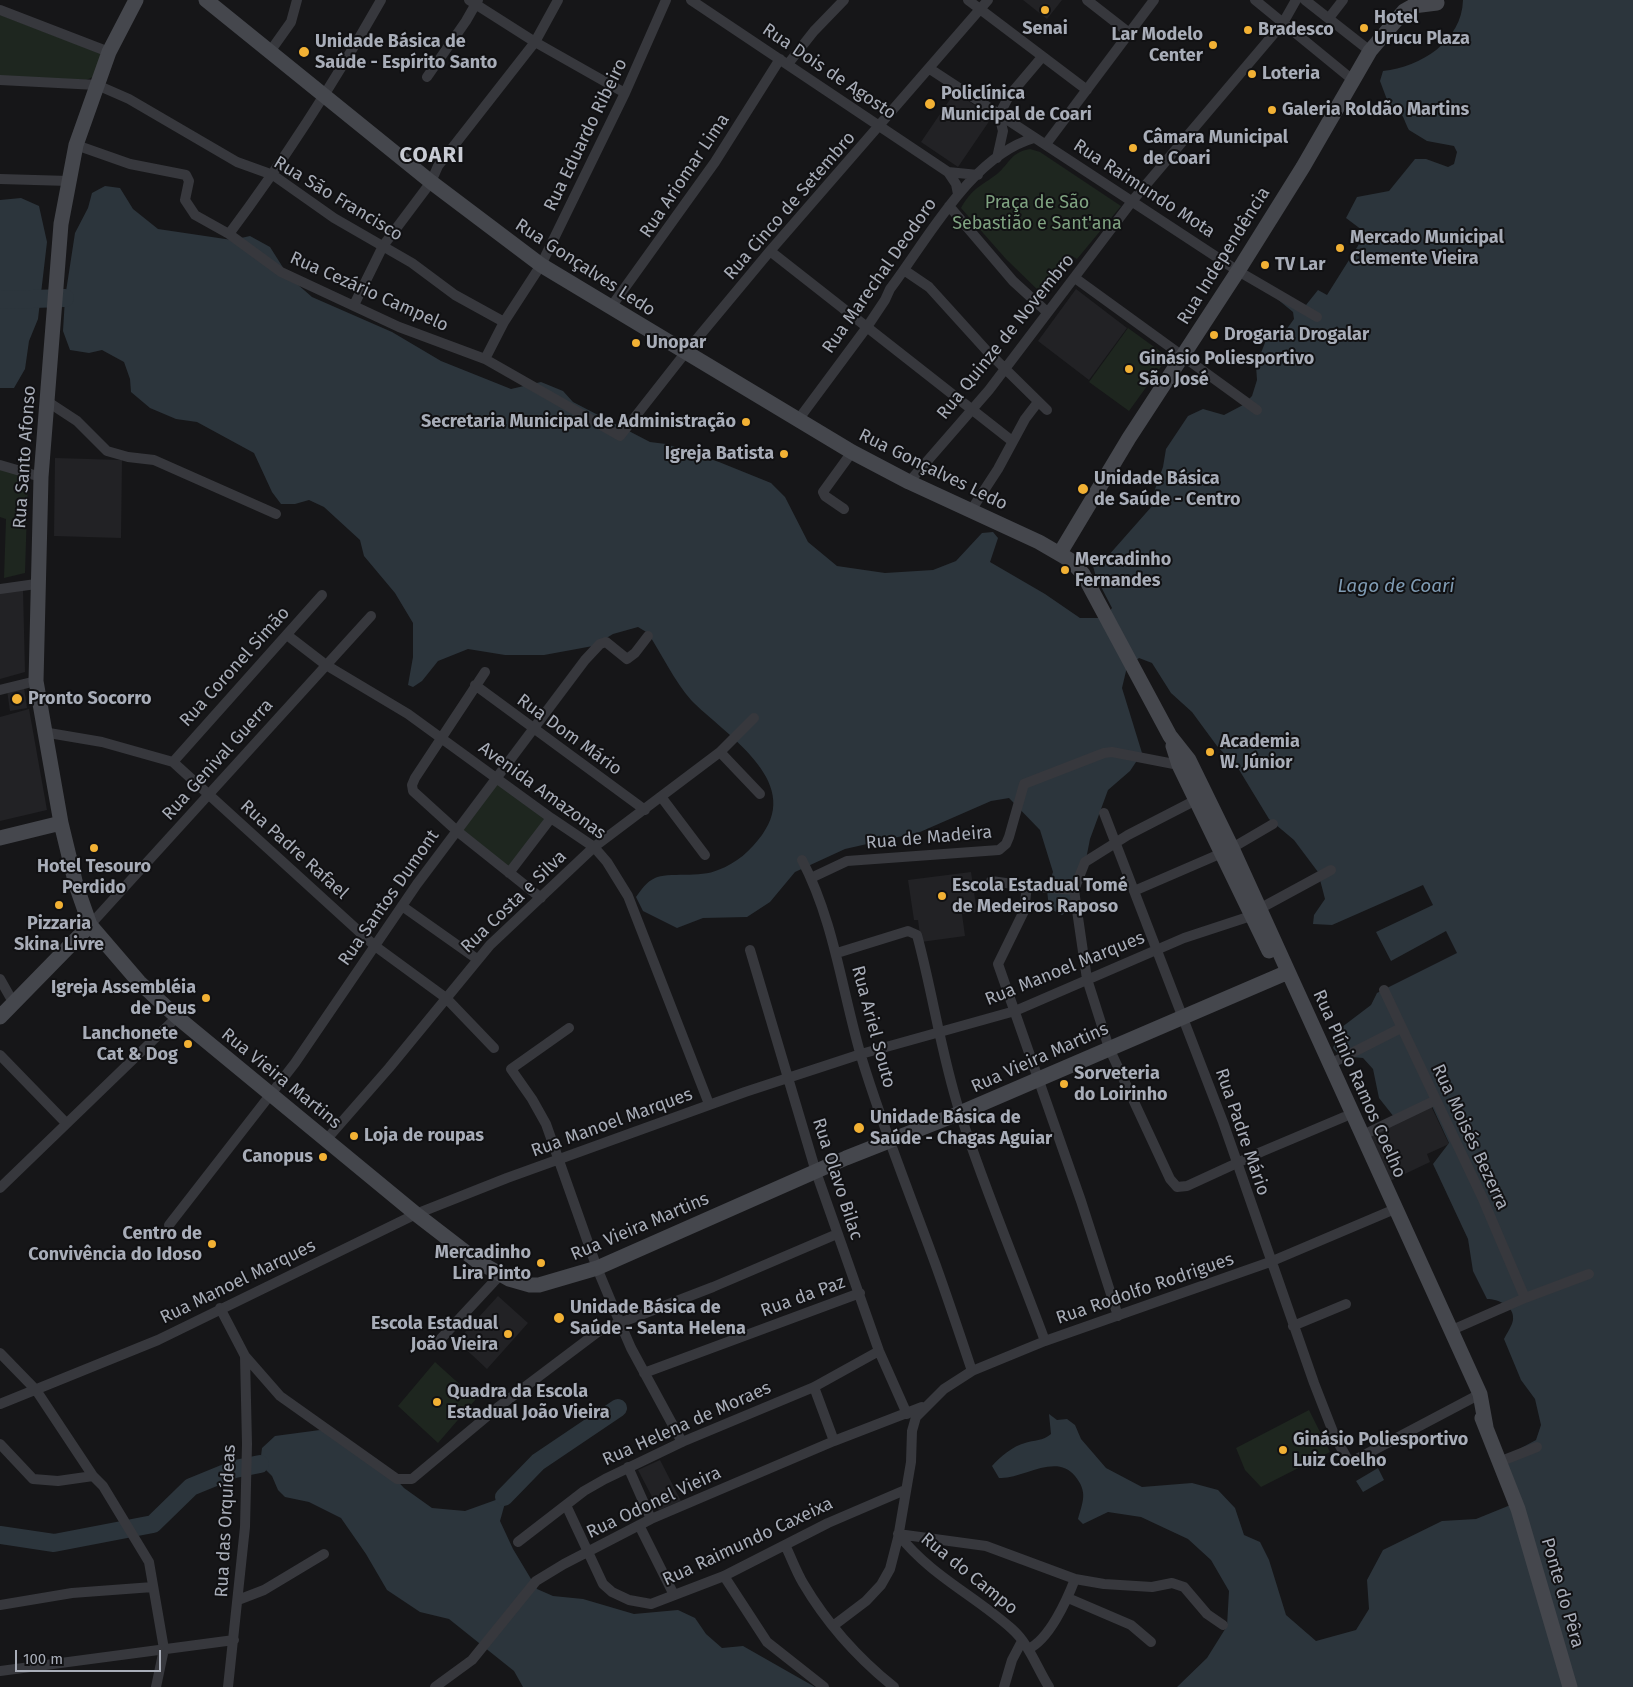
<!DOCTYPE html>
<html>
<head>
<meta charset="utf-8">
<style>
  body { margin:0 }
  #map { position:relative; width:1633px; height:1687px; overflow:hidden; background:#161618; font-family:"Fira Sans",sans-serif }
  canvas { display:block }
  .scale { position:absolute; left:15px; top:1650px; width:146px; height:22px; box-sizing:border-box; border:2px solid #a8adb8; border-top:0; padding-left:6px; font-size:15px; line-height:18px; white-space:nowrap; color:#a8adb8; -webkit-text-stroke:4px #111113; paint-order:stroke }
</style>
</head>
<body>
<div id="map">
<canvas width="1633" height="1687"></canvas>
<div class="scale">100 m</div>
</div>
<script>
const ctx = document.querySelector('canvas').getContext('2d');
ctx.lineJoin = 'round';
function fill(path, color) { ctx.fillStyle = color; ctx.fill(path, 'evenodd'); }
function strokePath(path, color, width, dash) { ctx.strokeStyle = color; ctx.lineWidth = width; ctx.lineCap = dash ? 'butt' : 'round'; ctx.setLineDash(dash || []); ctx.stroke(path); }
function label(font, color, halo, rows, align = 'center') {
  ctx.font = font + ' "Fira Sans",sans-serif'; ctx.lineWidth = 4; ctx.setLineDash([]); ctx.textBaseline = 'middle'; ctx.strokeStyle = halo; ctx.fillStyle = color; for (const [text, x, y, turn = 0] of rows) {
    ctx.save(); ctx.translate(x, y); ctx.rotate((+turn || 0) * Math.PI / 180); ctx.textAlign = isNaN(turn) ? turn : align; if (halo) ctx.strokeText(text, 0, 0); ctx.fillText(text, 0, 0); ctx.restore();
  }
}
const built = new Path2D(`
  M1023,0H1062L1047,19Z
  M955,92L992,117L958,167L921,142Z
  M1076,289L1127,328L1089,380L1038,341Z
  M55,458L122,460L121,538L54,536Z
  M23,589L25,672L0,679V593Z
  M24,687L27,708L10,711L7,690Z
  M29,709L47,810L0,821V717Z
  M971,872L977,912L962,914L965,936L921,942L918,920H914L908,880Z
  M1431,1106L1449,1144L1427,1154L1430,1162L1390,1181L1369,1135Z
  M498,1296L528,1323L487,1369L457,1341Z
  M660,1460L681,1501L659,1510L638,1470Z`);
const green = new Path2D(`
  M0,15L100,53L101,58L93,77L86,80L0,76Z
  M1030,149L1040,152L1121,206L1077,259L1072,256L1043,295L1006,259L961,208C973,187 980,187 997,174C1010,163 1011,152 1030,149Z
  M1128,328L1168,357L1129,411L1089,382Z
  M0,467L28,478L25,573L4,578L6,519L0,517Z
  M498,782L546,819L509,870L461,830Z
  M435,1362L476,1399L438,1443L398,1406Z
  M1309,1410L1330,1452L1261,1487L1245,1470L1236,1448Z`);
const water = new Path2D(`
  M1463,0H1633V1687H1177L1207,1658L1227,1626L1229,1591L1211,1560L1188,1539L1141,1517L1108,1512L1083,1524L1078,1519C1083,1501 1088,1492 1075,1476C1056,1452 1021,1480 999,1478L992,1466C1000,1457 1013,1446 1025,1443C1034,1440 1043,1441 1051,1434L1049,1414L1057,1420L1067,1419L1075,1425L1081,1439L1106,1468L1142,1487L1192,1483L1218,1490L1235,1508L1244,1535L1260,1542L1269,1560L1286,1615L1316,1641L1356,1630L1369,1609L1367,1580L1383,1550L1442,1521L1476,1519L1513,1504L1501,1474L1508,1455L1536,1440L1541,1425L1535,1399L1521,1380L1504,1339C1507,1333 1512,1326 1513,1320C1515,1306 1498,1299 1487,1299L1473,1271L1468,1239L1433,1164L1449,1143L1432,1106L1398,1122L1379,1098L1373,1069L1363,1058L1340,1056L1333,1048L1342,1027L1371,1005L1377,993L1457,953L1446,931L1391,961L1376,932L1433,905L1423,885L1332,925L1313,924L1314,915L1325,899L1318,872L1294,840L1269,819L1238,768L1217,746L1192,712L1171,693L1152,663L1139,658L1127,667L1122,688L1142,753L1130,771L1108,790L1090,839L1077,905L1062,915L1049,908L1047,890L1053,872L1040,830L1009,798L991,801L920,832L845,849L795,872L770,902L747,917L703,918L677,928L643,911L636,897C642,889 646,882 655,878C667,872 701,878 718,870C737,863 750,851 762,835C803,780 724,734 691,700C675,682 661,653 648,633L638,627L613,634L593,646L544,655H505L468,649L438,661L422,681L413,687L408,685L413,657V623L395,593L364,556L360,540L324,507L309,500L295,504H281L272,492L254,453L197,422L176,419L150,408L131,392L130,379L124,362L102,350L89,353L70,350L63,331L65,298L75,233L88,208L92,193L105,186L120,188L133,209L158,229L232,240L250,236L270,247L289,277L312,297L392,332L441,361L511,389L541,382L563,391L573,402L650,442L666,444L719,462L771,483L785,497L808,542L837,566L885,573L933,570L956,561L982,533L993,532L998,538L990,562L1045,594L1080,618H1104L1112,608L1096,577L1093,566L1108,556L1153,505L1154,492L1163,467L1166,449L1188,416L1203,409L1224,415L1243,405L1252,396L1257,380L1256,366L1266,340L1276,339L1286,330L1294,319L1293,312L1276,298L1306,305L1318,290L1327,295L1366,233L1346,218L1357,197L1389,191L1415,159H1426L1448,167L1454,164L1457,152L1454,146L1427,141L1409,130C1402,117 1405,113 1389,105L1380,81L1383,71C1421,67 1462,41 1463,0Z
  M21,198L39,206L47,242L38,319L29,341L25,369L14,388H0V200Z
  M320,1430L377,1459L404,1488L432,1508L465,1511L504,1497L505,1503L500,1521L513,1549L537,1589L553,1596L583,1599L634,1614L678,1610L695,1618L706,1634L722,1648L743,1646L815,1687H523L514,1671L449,1619L420,1612L387,1590L366,1554L341,1518L309,1502L285,1497L278,1490L272,1476L260,1464L262,1448L275,1436Z
  M1378,1468L1384,1480L1363,1492L1356,1481Z`);
const river = new Path2D(`
  M0,300L65,298
  M504,1497L538,1462L618,1408
  M0,1535L54,1543L153,1524L191,1487L235,1469L260,1464`);
const street = new Path2D(`
  M469,0L535,42L625,93
  M691,0L948,172L956,184L958,194
  M968,0L1087,90
  M1087,0L1128,32
  M1255,0L1354,81
  M1305,0L1370,51
  M0,10L109,52
  M1329,18L1343,0
  M269,53L291,22L297,0
  M788,64L814,31L844,0
  M930,69L1238,271L1317,317
  M427,77L466,21L478,0
  M0,80L97,85L129,99L237,162L273,175L334,218L412,263L455,295L504,322
  M999,115L1009,96L1042,57
  M1046,144L1154,0
  M76,145L130,164L186,175L189,181L185,200L195,215L229,234L281,272L399,327L485,359L620,436L686,352L770,251L988,0
  M997,158L1003,131L999,115
  M948,172L978,175
  M0,179L69,181
  M949,206L1013,281L1047,312
  M229,234C285,159 335,81 381,0
  M770,251L1012,441
  M904,270L929,287L987,351L1047,410
  M1075,278L1257,410
  M354,305L383,246L431,182L438,166L535,42L558,0
  M611,307L715,162L780,59
  M485,359L504,322L541,265L625,93L666,0
  M48,402L77,421L107,451L128,457L154,460L276,514
  M798,420L867,327L885,300L890,289C928,239 971,156 1034,138
  M0,465L41,477
  M909,482L989,390L1133,200L1283,23L1296,0
  M844,509L825,496L823,492L852,452
  M970,512L998,469L1025,419L1038,402
  M0,589L36,584
  M287,635L326,665L408,714L551,818L594,847L607,862L628,896L709,1104
  M485,672L415,778L412,785L413,791L457,831L541,898
  M475,685L645,810
  M0,690L36,681
  M43,732L102,742L173,762L375,946L446,998L494,1048
  M720,752L760,794
  M173,762L322,595
  M662,798L705,855
  M1196,800L1128,835L1085,862L1074,890L1087,979L1109,1048L1170,1179L1177,1187L1187,1186L1261,1152L1344,1117
  M1104,813L1223,1122L1314,1383L1335,1437L1348,1460H1355L1480,1394
  M1232,848L1273,824
  M802,860C834,921 842,991 861,1056C882,1126 910,1194 935,1263C948,1299 960,1335 972,1371
  M509,873L551,818
  M811,878L847,861L999,850L1006,844L1009,837L1024,784L1104,753L1112,752L1179,765L1183,762
  M991,881L1027,886
  M1074,890L1027,886L1024,911L998,964L1081,1201L1118,1316
  M1134,891L1222,853
  M402,906L477,959
  M1261,908L1331,870
  M90,925L371,616
  M750,950L816,1172L879,1351L907,1414
  M837,953L908,931L917,935C933,994 941,1054 960,1113C985,1190 1017,1265 1045,1341
  M0,979L13,1002
  M1384,990L1482,1197L1525,1298
  M569,1028L511,1069L532,1099L546,1124L597,1268L615,1311L631,1348L682,1442
  M0,1055L66,1123
  M1330,1064L1401,1028
  M1363,1135L1436,1100
  M326,1140L389,1068L490,945L594,847L720,752L754,718
  M0,1188L177,1017
  M169,1225L295,1063L417,884L585,660L600,644L606,642L627,659L635,653L648,636
  M220,1308L245,1356L280,1396L397,1479H412L497,1408L599,1331L713,1287L837,1234
  M1293,1326L1346,1304
  M1452,1330L1525,1298L1589,1274
  M435,1345L500,1275
  M0,1353L36,1390L93,1476L103,1486L149,1562L164,1649L156,1687
  M644,1373L860,1293
  M814,1387L834,1441
  M0,1404L158,1340L416,1214L507,1178L745,1092L861,1054L1015,1011L1184,938L1251,916
  M0,1444L33,1479L58,1481L93,1476
  M1499,1462L1537,1447
  M628,1467L651,1519
  M566,1505L603,1584L612,1592L629,1600L651,1604L724,1576L828,1523L905,1490
  M639,1525L674,1595
  M898,1534L986,1546L1075,1579L1104,1584L1152,1587L1172,1583L1184,1587L1207,1614L1223,1625
  M898,1534C931,1576 974,1595 1012,1629C1029,1644 1037,1668 1049,1687
  M518,1542L584,1491L605,1479L682,1442L814,1387L879,1351
  M785,1545C791,1557 796,1571 803,1583C826,1622 859,1659 894,1687
  M724,1576L767,1642L824,1687
  M1068,1598L1131,1625L1151,1642
  M238,1600L264,1590L324,1554
  M0,1605L72,1593L153,1587
  M833,1626L866,1601L881,1585L890,1569L898,1538L911,1462L912,1431L916,1417L944,1389L972,1371L1045,1341L1270,1262L1395,1209
  M1028,1649C1049,1640 1067,1600 1075,1579
  M0,1671L234,1640
  M228,1687L245,1527L247,1444L245,1356
  M435,1687L472,1660L536,1581L564,1564L651,1519L834,1441L922,1407
  M1004,1687L1012,1660L1022,1641`);
const secondary = new Path2D(`
  M136,0L109,52L76,145L61,224L41,477L36,681L61,823L76,885L90,925L139,982L177,1017L416,1214L477,1261L509,1279L530,1285H539L597,1268L846,1158L960,1113L1288,972
  M206,0L431,182L541,265L852,452L909,482L1039,542L1070,560L1083,574L1170,736L1189,760L1232,848L1480,1394L1486,1427
  M1060,553L1129,438L1238,271L1303,167L1370,51L1404,11L1413,6L1437,3
  M1173,746L1179,765L1269,951
  M0,838L61,823
  M0,1017L90,925
  M1482,1418L1518,1509L1570,1687`);
const markers = [
  [1045,10,5,"#f2b134"],
  [1364,28,5,"#f2b134"],
  [1248,30,5,"#f2b134"],
  [1213,45,5,"#f2b134"],
  [304,52,6,"#f2b134"],
  [1252,74,5,"#f2b134"],
  [930,104,6,"#f2b134"],
  [1272,110,5,"#f2b134"],
  [1133,148,5,"#f2b134"],
  [1340,248,5,"#f2b134"],
  [1265,265,5,"#f2b134"],
  [1214,335,5,"#f2b134"],
  [636,343,5,"#f2b134"],
  [1129,369,5,"#f2b134"],
  [746,422,5,"#f2b134"],
  [784,454,5,"#f2b134"],
  [1083,489,6,"#f2b134"],
  [1065,570,5,"#f2b134"],
  [17,699,6,"#f2b134"],
  [1210,752,5,"#f2b134"],
  [94,848,5,"#f2b134"],
  [942,896,5,"#f2b134"],
  [59,905,5,"#f2b134"],
  [206,998,5,"#f2b134"],
  [188,1044,5,"#f2b134"],
  [1064,1084,5,"#f2b134"],
  [859,1128,6,"#f2b134"],
  [354,1136,5,"#f2b134"],
  [323,1157,5,"#f2b134"],
  [212,1244,5,"#f2b134"],
  [541,1263,5,"#f2b134"],
  [559,1318,6,"#f2b134"],
  [508,1334,5,"#f2b134"],
  [437,1402,5,"#f2b134"],
  [1283,1450,5,"#f2b134"]
];
const poiNames = [
  ["Hotel",1374,18],
  ["Urucu Plaza",1374,39],
  ["Senai",1045,29,"center"],
  ["Bradesco",1258,30],
  ["Lar Modelo",1203,35,"right"],
  ["Center",1203,56,"right"],
  ["Unidade Básica de",315,42],
  ["Saúde - Espírito Santo",315,63],
  ["Loteria",1262,74],
  ["Policlínica",941,94],
  ["Municipal de Coari",941,115],
  ["Galeria Roldão Martins",1282,110],
  ["Câmara Municipal",1143,138],
  ["de Coari",1143,159],
  ["Mercado Municipal",1350,238],
  ["Clemente Vieira",1350,259],
  ["TV Lar",1275,265],
  ["Drogaria Drogalar",1224,335],
  ["Unopar",646,343],
  ["Ginásio Poliesportivo",1139,359],
  ["São José",1139,380],
  ["Secretaria Municipal de Administração",736,422,"right"],
  ["Igreja Batista",774,454,"right"],
  ["Unidade Básica",1094,479],
  ["de Saúde - Centro",1094,500],
  ["Mercadinho",1075,560],
  ["Fernandes",1075,581],
  ["Pronto Socorro",28,699],
  ["Academia",1220,742],
  ["W. Júnior",1220,763],
  ["Hotel Tesouro",94,867,"center"],
  ["Perdido",94,888,"center"],
  ["Escola Estadual Tomé",952,886],
  ["de Medeiros Raposo",952,907],
  ["Pizzaria",59,924,"center"],
  ["Skina Livre",59,945,"center"],
  ["Igreja Assembléia",196,988,"right"],
  ["de Deus",196,1009,"right"],
  ["Lanchonete",178,1034,"right"],
  ["Cat & Dog",178,1055,"right"],
  ["Sorveteria",1074,1074],
  ["do Loirinho",1074,1095],
  ["Unidade Básica de",870,1118],
  ["Saúde - Chagas Aguiar",870,1139],
  ["Loja de roupas",364,1136],
  ["Canopus",313,1157,"right"],
  ["Centro de",202,1234,"right"],
  ["Convivência do Idoso",202,1255,"right"],
  ["Mercadinho",531,1253,"right"],
  ["Lira Pinto",531,1274,"right"],
  ["Unidade Básica de",570,1308],
  ["Saúde - Santa Helena",570,1329],
  ["Escola Estadual",498,1324,"right"],
  ["João Vieira",498,1345,"right"],
  ["Quadra da Escola",447,1392],
  ["Estadual João Vieira",447,1413],
  ["Ginásio Poliesportivo",1293,1440],
  ["Luiz Coelho",1293,1461]
];
const streetNames = [
  ["Rua Dois de Agosto",829,72,34],
  ["Rua Eduardo Ribeiro",586,135,-64],
  ["Rua Ariomar Lima",685,176,-56],
  ["Rua Raimundo Mota",1144,189,33],
  ["Rua São Francisco",338,199,31],
  ["Rua Cinco de Setembro",790,206,-49],
  ["Rua Independência",1224,256,-58],
  ["Rua Gonçalves Ledo",585,268,33],
  ["Rua Marechal Deodoro",880,276,-55],
  ["Rua Cezário Campelo",369,292,24],
  ["Rua Quinze de Novembro",1006,337,-51],
  ["Rua Santo Afonso",25,457,-86],
  ["Rua Gonçalves Ledo",933,470,26],
  ["Rua Coronel Simão",235,667,-48],
  ["Rua Dom Mário",569,735,36],
  ["Rua Genival Guerra",218,760,-48],
  ["Avenida Amazonas",542,791,36],
  ["Rua de Madeira",929,838,-5],
  ["Rua Padre Rafael",294,850,42],
  ["Rua Santos Dumont",389,898,-55],
  ["Rua Costa e Silva",514,902,-44],
  ["Rua Manoel Marques",1065,969,-22],
  ["Rua Ariel Souto",873,1027,75],
  ["Rua Vieira Martins",1040,1058,-24],
  ["Rua Vieira Martins",281,1079,39],
  ["Rua Plínio Ramos Coelho",1359,1084,66],
  ["Rua Manoel Marques",612,1123,-20],
  ["Rua Padre Mário",1242,1132,71],
  ["Rua Moisés Bezerra",1470,1137,65],
  ["Rua Olavo Bilac",837,1179,72],
  ["Rua Vieira Martins",640,1227,-23],
  ["Rua Manoel Marques",238,1282,-26],
  ["Rua Rodolfo Rodrigues",1145,1289,-19],
  ["Rua da Paz",803,1297,-20],
  ["Rua Helena de Moraes",687,1424,-24],
  ["Rua Odonel Vieira",654,1503,-25],
  ["Rua das Orquídeas",226,1521,-87],
  ["Rua Raimundo Caxeixa",748,1542,-25],
  ["Rua do Campo",969,1574,39],
  ["Ponte do Pêra",1562,1593,74]
];
const parkNames = [
  ["Praça de São",1037,203],
  ["Sebastião e Sant'ana",1037,224]
];
const waterNames = [
  ["Lago de Coari",1396,587]
];
const districtNames = [
  ["COARI",432,156]
];
fill(built, '#222225');
fill(green, '#1e261f');
fill(water, '#2c353c');
strokePath(river, '#2c353c', 18);
strokePath(street, '#37383d', 10);
strokePath(secondary, '#45474d', 15);
for (const [x, y, r, color] of markers) { const dot = new Path2D(); dot.arc(x, y, r, 0, 2 * Math.PI); ctx.fillStyle = color; ctx.fill(dot); strokePath(dot, '#111113', 2); }
label('bold 18px', '#a8adb8', '#111113', poiNames, 'left');
label('18px', '#a8adb8', '#111113', streetNames);
label('18px', '#7fa381', '#111113', parkNames);
label('italic 19px', '#7f9bb3', '#111113', waterNames);
ctx.letterSpacing = '1px';
label('bold 22px', '#c9ccd4', '#111113', districtNames);
ctx.letterSpacing = '0px';
</script>
</body>
</html>
